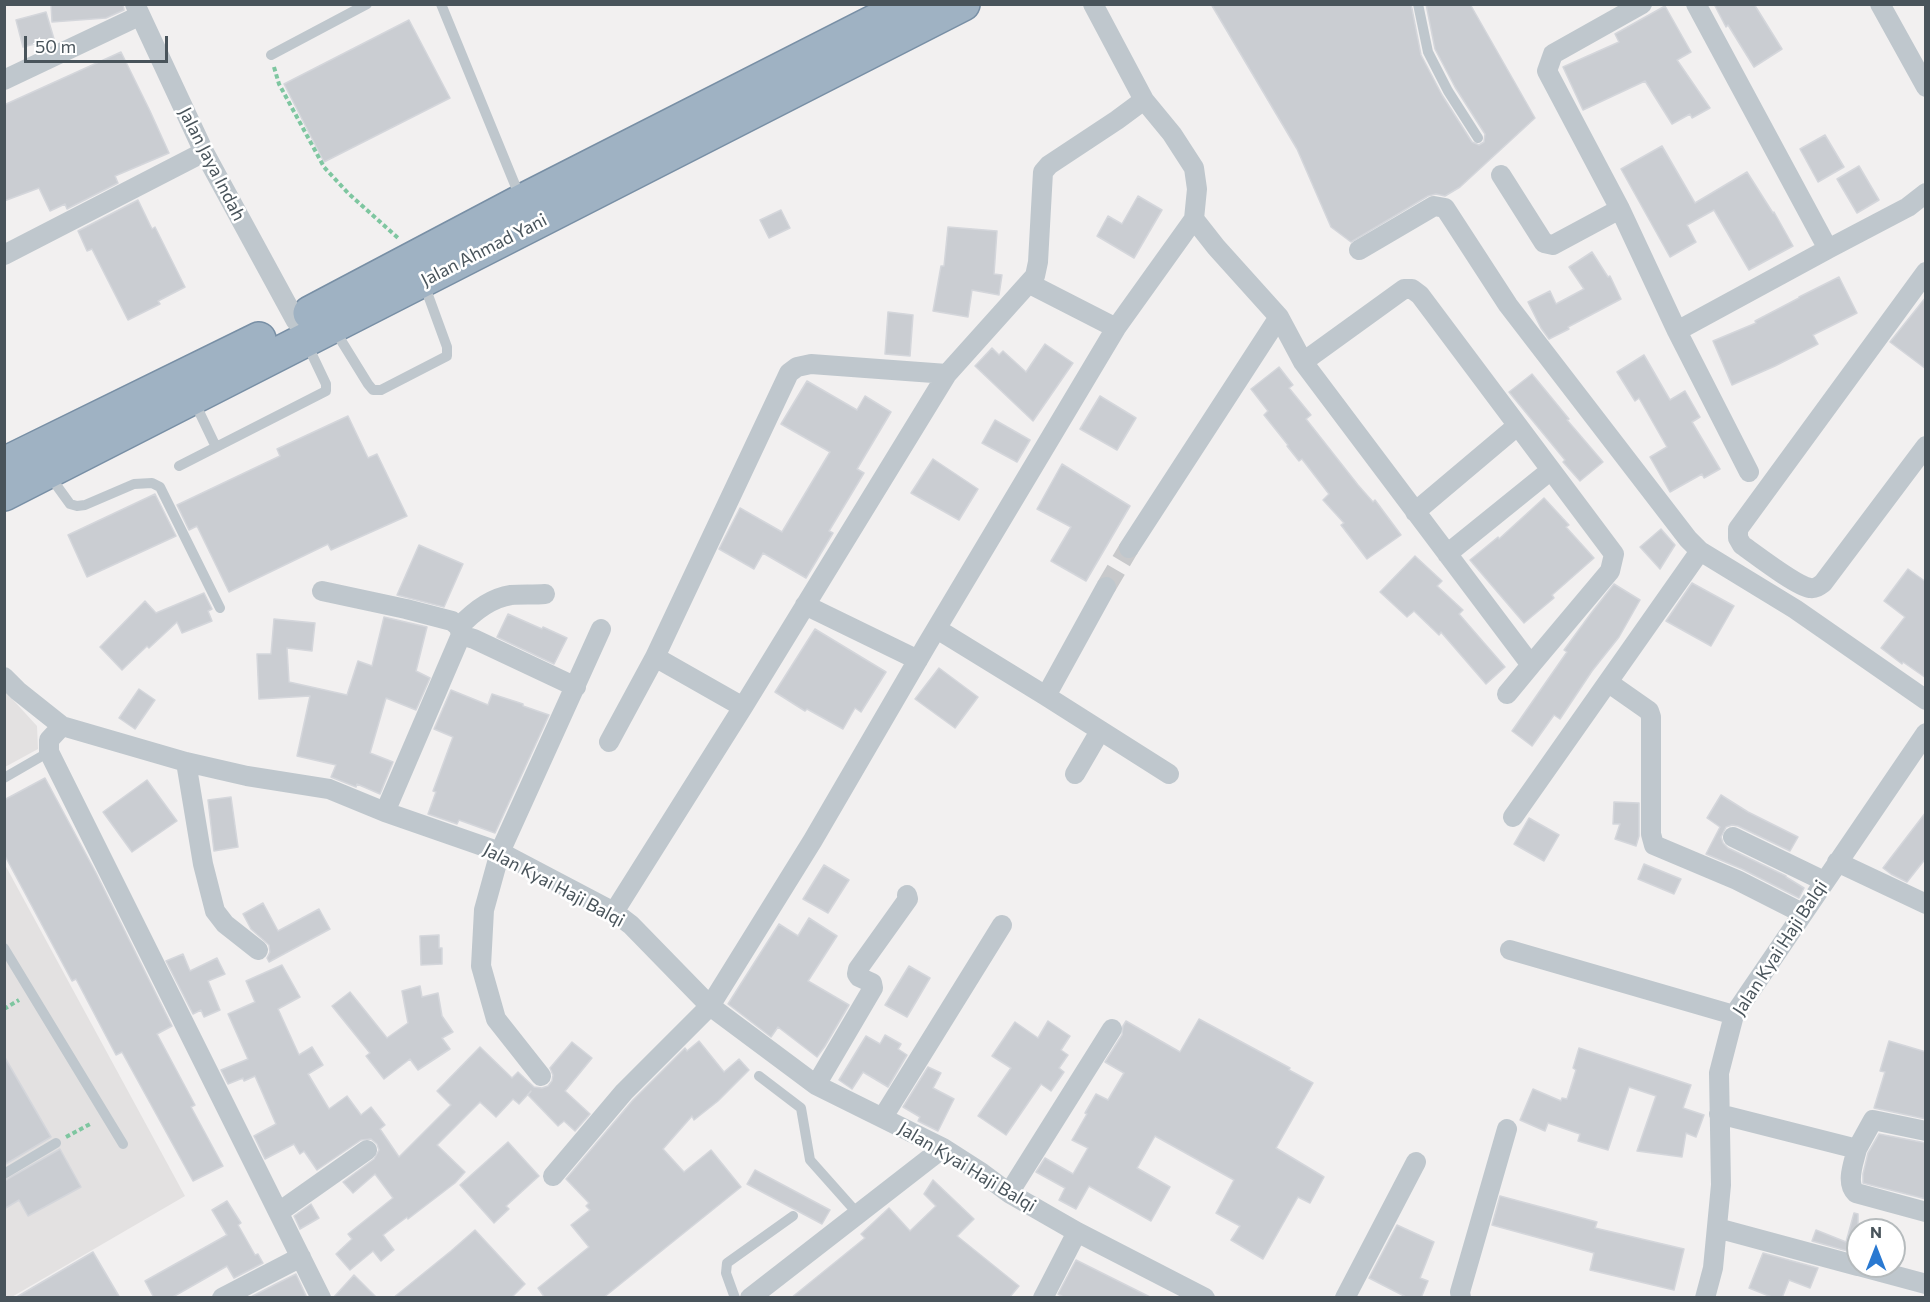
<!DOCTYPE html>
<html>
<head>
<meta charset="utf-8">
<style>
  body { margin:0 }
  #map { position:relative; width:1930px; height:1302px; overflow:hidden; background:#f2f0f0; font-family:Commissioner,sans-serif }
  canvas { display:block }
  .frame { position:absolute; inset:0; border:6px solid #49545b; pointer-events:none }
  .north { position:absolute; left:1846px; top:1218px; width:60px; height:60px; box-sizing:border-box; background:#fff; border:2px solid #b6bbbd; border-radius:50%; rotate:0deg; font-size:16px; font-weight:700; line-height:24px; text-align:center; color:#49545b }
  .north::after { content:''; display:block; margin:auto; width:21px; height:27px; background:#2a79d1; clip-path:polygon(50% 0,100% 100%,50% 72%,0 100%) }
  .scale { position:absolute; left:24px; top:36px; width:144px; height:27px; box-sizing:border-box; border:3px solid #49545b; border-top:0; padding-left:8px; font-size:18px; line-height:21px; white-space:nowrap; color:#49545b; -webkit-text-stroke:4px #fff; paint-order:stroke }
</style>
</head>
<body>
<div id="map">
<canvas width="1930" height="1302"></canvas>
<div class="frame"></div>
<div class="north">N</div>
<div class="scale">50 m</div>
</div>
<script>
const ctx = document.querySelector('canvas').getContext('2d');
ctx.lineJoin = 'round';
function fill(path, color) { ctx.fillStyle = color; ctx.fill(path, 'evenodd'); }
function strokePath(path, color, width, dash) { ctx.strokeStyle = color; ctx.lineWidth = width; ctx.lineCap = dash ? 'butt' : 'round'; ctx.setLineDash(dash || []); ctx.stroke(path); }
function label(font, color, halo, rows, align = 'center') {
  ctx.font = font + ' Commissioner,sans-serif'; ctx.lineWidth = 5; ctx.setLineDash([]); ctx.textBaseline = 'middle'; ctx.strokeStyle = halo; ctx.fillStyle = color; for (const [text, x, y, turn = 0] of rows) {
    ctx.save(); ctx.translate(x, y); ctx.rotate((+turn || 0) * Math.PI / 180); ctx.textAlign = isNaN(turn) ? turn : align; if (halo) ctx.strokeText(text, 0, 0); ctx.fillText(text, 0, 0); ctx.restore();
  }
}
const education = new Path2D(`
  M4,690L37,726L38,749L5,767Z
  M4,863L185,1196L10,1298L4,1297Z`);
const building = new Path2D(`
  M51,4H123L124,10L106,18L52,22Z
  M1211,4H1411L1421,55L1442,95L1472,142L1479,145L1484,142L1485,134L1455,87L1435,49L1426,4H1470L1535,118L1460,187L1445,196L1436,194L1428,196L1351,242L1331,227L1297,149Z
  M1714,4H1754L1782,49L1754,67L1728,25L1726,27Z
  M1665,6L1691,52L1677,60L1710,108L1692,118L1690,114L1672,124L1645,81L1583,110L1563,67L1619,42L1615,34Z
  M46,12L54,39L23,47L16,20Z
  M409,20L450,98L324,162L284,84Z
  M121,52L150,111L169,153L115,176L118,183L67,209L65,204L50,211L39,188L4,201V105Z
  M1825,135L1844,167L1818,182L1800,149Z
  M1662,146L1695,203L1747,172L1773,213L1774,212L1793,246L1749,270L1714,210L1687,225L1696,242L1670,257L1621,169Z
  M1859,166L1879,200L1857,213L1837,179Z
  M1138,196L1162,210L1134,258L1097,236L1108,216L1122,224Z
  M138,200L152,229L155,227L185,287L158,301L160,304L128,320L92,249L87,251L78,231Z
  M781,210L790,228L769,238L760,220Z
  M948,227L997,231L994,274L1002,275L999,295L972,290L968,317L933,311L941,266H944Z
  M1592,252L1608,277L1610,276L1621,299L1568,327L1569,329L1549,339L1541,328L1528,302L1550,291L1556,304L1584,289L1569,267Z
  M1839,277L1857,313L1813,335L1818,344L1775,366L1732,385L1713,341L1756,323L1755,321L1799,298V297Z
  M1926,297V369L1890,342Z
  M888,312L913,315L910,356L885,354Z
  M1045,344L1073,363L1033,421L975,366L992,348L999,355L1003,351L1026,372Z
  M1644,355L1670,400L1685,391L1700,417L1692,422L1720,469L1704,478L1702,474L1670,492L1650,457L1667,447L1639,398L1635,401L1617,372Z
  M1279,367L1293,385L1289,388L1311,415L1306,419L1358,485L1373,502L1375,500L1401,535L1367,559L1341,525L1344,523L1323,500L1329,494L1302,459L1299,461L1287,446L1288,445L1264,415L1268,411L1251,389Z
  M1532,374L1569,419L1567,420L1603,462L1580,481L1563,462L1565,460L1509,392Z
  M807,381L857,410L865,396L891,412L857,469L864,473L829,531L833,533L806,578L763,553L754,569L719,549L740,508L782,532L830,452L781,424Z
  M1100,396L1136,418L1117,450L1080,429Z
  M348,416L368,458L377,454L407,516L331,550L328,544L229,592L197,526L189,530L177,505L280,456L277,449Z
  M995,420L1030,440L1017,462L982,443Z
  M933,459L978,489L959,520L911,493Z
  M1062,464L1130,506L1086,581L1051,561L1071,527L1037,509Z
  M155,494L176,536L87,577L68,535Z
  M1544,498L1569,525L1566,527L1594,558L1552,595L1554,598L1524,623L1470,560L1498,537L1499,539Z
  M1661,529L1675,545L1660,569L1640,547Z
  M419,545L463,564L444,607L397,595Z
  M1415,556L1442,581L1437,586L1463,610L1459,614L1505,667L1486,684L1441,632L1439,635L1414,611L1407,617L1380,592Z
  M1908,569L1926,582V678L1903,662L1902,664L1881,648L1905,617L1884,601Z
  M1692,583L1734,606L1711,646L1666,621Z
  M1614,584L1640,600L1619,637L1592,671L1560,719L1554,715L1532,746L1512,731L1567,652L1564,650L1592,612Z
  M204,593L212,609L208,611L212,621L182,633L177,622L149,648L147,646L122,670L100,647L145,601L156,613Z
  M508,614L542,629L543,627L567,638L554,664L497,637Z
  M384,617L427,627L416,671L430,678L416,710L386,698L370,753L393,762L380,794L357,784L356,787L331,777L336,765L297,756L310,696L259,699L257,654H271L274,619L315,623L312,651L287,648L289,682L347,695L358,661L372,666Z
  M815,629L886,672L861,712L855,708L843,729L807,709L805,711L775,692Z
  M939,668L978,697L955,728L915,699Z
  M139,689L155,700L135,729L119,718Z
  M451,690L488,705L492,694L523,704V706L549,715L495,833L459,820L457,824L428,814L436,792L433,791L453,737L434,729Z
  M45,778L96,873L172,1026L157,1034L195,1105L191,1107L223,1166L193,1181L122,1052L116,1055L76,979L72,981L4,854V800Z
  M147,780L177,821L132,852L103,812Z
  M1721,795L1748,812L1798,837L1790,851L1738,826L1732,825L1726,827L1721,837L1723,843L1728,848L1786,876V877L1804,888L1799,898L1742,869L1706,854L1720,827L1707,818Z
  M231,797L238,847L214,851L208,800Z
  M1614,802L1639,803V836L1636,846L1615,839L1620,824H1613Z
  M1926,812V858L1907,882L1891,874L1883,868Z
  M1529,818L1559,835L1544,861L1514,844Z
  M1644,864L1681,879L1674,894L1638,879Z
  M824,865L849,880L828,913L803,899Z
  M263,903L278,931L319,909L330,929L269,962L267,958L270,952L269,945L251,929L243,914Z
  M809,918L837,936L808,981L849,1005L825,1046L817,1057L778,1027L771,1037L728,1004L779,924L798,936Z
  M439,935V948H442V964L421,965L420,936Z
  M183,954L190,971L217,958L225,974L208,981L220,1010L204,1017L201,1010L193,1014L166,961Z
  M282,965L300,997L278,1009L299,1055L312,1047L323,1065L308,1074L329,1109L347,1096L361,1115L371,1107L385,1125L380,1129L399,1157L451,1105L437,1091L480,1047L512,1078L518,1072L534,1087L542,1088L548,1086L552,1081L553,1075L550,1068L572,1042L592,1058L565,1091L590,1114L575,1131L564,1121L558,1126L528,1095L531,1091L519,1104L513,1099L496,1117L480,1102L437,1145L465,1172L455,1183L408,1219L407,1217L383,1235L394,1250L381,1261L373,1251L350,1270L336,1254L352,1239L348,1234L393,1198L375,1174L353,1193L343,1182L374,1159L379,1150L377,1144L371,1139L361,1140L317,1170L304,1151L300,1154L294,1144L265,1159L254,1136L276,1124L255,1076L244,1081L243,1078L228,1084L221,1070L248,1059L228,1014L255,1002L246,981Z
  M909,966L930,978L907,1017L885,1005Z
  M420,986L422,997L438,993L442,1016L453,1032L442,1038L450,1049L418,1070L410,1059L384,1079L366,1056L370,1053L332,1006L350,992L387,1038L408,1023L402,991Z
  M1199,1019L1290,1068L1289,1070L1313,1083L1276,1148L1324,1177L1310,1203L1298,1197L1263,1259L1231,1240L1240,1226L1216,1213L1234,1180L1155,1136L1137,1168L1170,1187L1151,1221L1089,1186L1076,1209L1059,1200L1065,1188L1036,1172L1045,1158L1073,1174L1088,1148L1072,1140L1087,1114L1085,1113L1096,1094L1108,1100L1124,1073L1105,1062L1122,1035L1123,1026L1126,1021L1180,1052Z
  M1048,1021L1070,1036L1061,1050L1068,1055L1059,1068L1064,1072L1051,1091L1041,1084L1006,1135L978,1116L1011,1068L992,1056L1015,1022L1038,1038Z
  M885,1035L901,1044L898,1049L907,1055L888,1087L863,1072L852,1089L839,1080L866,1036L880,1044Z
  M699,1041L724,1072L739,1059L749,1070L718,1101L694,1120L692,1116L663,1149L684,1172L711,1150L741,1187L603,1298H545L538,1288L589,1247L571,1225L590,1210L586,1206L589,1203L566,1179L633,1100L685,1048L687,1051Z
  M1889,1041L1926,1052V1119L1874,1108L1885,1072L1880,1071Z
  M1579,1048L1691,1085L1683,1108L1704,1115L1696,1137L1686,1133L1682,1157L1637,1151L1656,1096L1629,1087L1608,1150L1578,1141L1580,1134L1548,1123L1545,1131L1520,1120L1533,1089L1561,1101L1562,1098L1567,1099L1576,1070L1573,1068Z
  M4,1056L51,1137L4,1165Z
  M928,1067L941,1073L933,1088L954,1099L938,1131L918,1121L920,1117L903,1107Z
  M1879,1134L1926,1143V1199L1863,1183V1174L1868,1153Z
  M508,1142L539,1176L506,1206L509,1209L494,1223L460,1185Z
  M60,1149L81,1187L28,1216L19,1200L4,1209V1181Z
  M755,1170L830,1210L822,1224L747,1184Z
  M933,1180L974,1219L957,1236L1019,1286L1009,1298H791L865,1238L861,1234L889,1208L910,1231L936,1206L924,1194Z
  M1500,1196L1597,1222L1595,1228L1684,1249L1674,1290L1590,1270L1594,1253L1492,1225Z
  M227,1201L241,1223L238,1225L255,1255L258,1254L263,1263L234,1278L227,1266L171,1298H154L145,1281L227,1235L212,1210Z
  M311,1204L319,1218L300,1229L294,1216Z
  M1854,1213L1858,1214V1254L1812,1241L1816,1230L1846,1242Z
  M1397,1225L1434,1242L1420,1278L1428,1281L1421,1298H1408L1369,1278Z
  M475,1230L525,1284L511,1298H393L451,1251Z
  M93,1252L120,1298H15Z
  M1763,1253L1818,1268L1810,1288L1789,1280L1782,1298H1774L1749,1288Z
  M1076,1260L1152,1298H1065L1058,1294Z
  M296,1274L307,1298H249L274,1285Z
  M354,1275L377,1298H333Z`);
const minorTunnel = new Path2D(`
  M1106,587L1129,548`);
const path = new Path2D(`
  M274,67L279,84L324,167L348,193L398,238
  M4,1009L19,1000
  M66,1137L92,1123`);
const service = new Path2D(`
  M441,4L520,197
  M1418,4L1428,52L1448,91L1478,138
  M271,55L367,4
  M334,329L368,384L373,390H381L447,356V347L424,284
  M194,401L216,447
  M179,466L326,391V384L307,344
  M49,475L70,504L77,506L85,505L134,484L152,483L160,487L220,608
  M4,778L49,752
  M4,948L123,1144
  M759,1076L801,1108L810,1160L858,1214
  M4,1174L56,1143
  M735,1298L726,1273L727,1263L793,1216`);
const minor = new Path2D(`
  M135,4L204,152L296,321
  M1642,4L1553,54L1547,71L1620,209L1677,331L1749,472
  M1880,4L1926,87
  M4,80L139,16
  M1501,175L1544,243L1553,245L1620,209
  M1194,219L1216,247L1279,317L1303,362L1531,665L1507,694
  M1828,249L1908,207L1926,193
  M1359,250L1434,206L1445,208L1508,305L1688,539L1700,551L1795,609L1926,700
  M4,255L204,152
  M1926,272L1738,529V538L1742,545C1755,554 1796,586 1810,588C1815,589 1819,586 1823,583L1926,446
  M1030,284L1116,328
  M1677,331L1828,249L1696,4
  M1303,362L1404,289H1412L1420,295L1614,554L1610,571L1531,665
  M1415,512L1517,426
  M1129,548L1279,317
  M1447,554L1551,470
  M322,591L406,609L452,621L459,627L461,635
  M805,605L918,660
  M459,627C473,612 491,598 511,595C522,594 533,595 545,594
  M937,629L1046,696L1169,774
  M4,677L18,691L62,726L186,762L247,776L329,789L385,812L500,852L614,912L631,925L710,1006L816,1085L943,1148L982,1173L1009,1193L1077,1232L1205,1298
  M1609,683L1649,711L1651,717V834L1654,845L1737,880L1802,913
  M1046,696L1106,587
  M743,707L655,657L789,373L797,367L811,364L947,374
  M62,726L49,740V752L321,1298
  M609,742L655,657
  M186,762L203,864L215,911L225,924L258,950
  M1075,774L1100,731
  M385,812L461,635L474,639L576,687
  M1513,817L1700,551
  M1733,837L1824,881
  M1837,862L1926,904
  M614,912L743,707L947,374L1035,276L1038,262L1043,172L1049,165L1117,120L1144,100
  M1510,950L1734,1015
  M541,1076L496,1019L481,966L484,910L500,852L601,629
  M816,1085L873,988L872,983L859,977L857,974L858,969L908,899L907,895
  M1719,1114L1857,1149L1873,1120L1926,1131
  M883,1117L1002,925
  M1857,1149C1854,1162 1845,1183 1856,1193L1926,1212
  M553,1176L624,1092L710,1006L813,840L926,646L1116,328L1194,219L1197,189L1194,168L1172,134L1144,100L1093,4
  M1009,1193L1112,1029
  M279,1212L367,1150
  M1717,1228L1858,1266
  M1859,1266L1926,1284
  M222,1298L301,1257
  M750,1298L943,1148
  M1043,1298L1077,1232
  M1345,1298L1416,1162
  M1461,1298L1460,1292L1507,1129
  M1705,1298L1713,1268L1721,1185L1719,1073L1734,1015L1926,733`);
const trunk = new Path2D(`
  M310,313L522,201L909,4
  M4,464L259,339
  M4,494L963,4`);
const streetNames = [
  ["Jalan Jaya Indah",212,164,63],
  ["Jalan Ahmad Yani",484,250,-27],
  ["Jalan Kyai Haji Balqi",554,885,28],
  ["Jalan Kyai Haji Balqi",1780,948,-57],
  ["Jalan Kyai Haji Balqi",967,1167,31]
];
fill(education, '#e3e1e1');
fill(building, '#cacdd2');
strokePath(building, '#d4d6db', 1.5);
strokePath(minorTunnel, '#c8c9cb', 20, [20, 10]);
strokePath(trunk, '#788fa5', 36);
strokePath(path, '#7ec6a0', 4, [4.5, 3]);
strokePath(service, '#bfc7cd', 10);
strokePath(minor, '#bfc7cd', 20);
strokePath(trunk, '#9fb2c3', 33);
label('18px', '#49545b', '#fff', streetNames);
</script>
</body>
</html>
